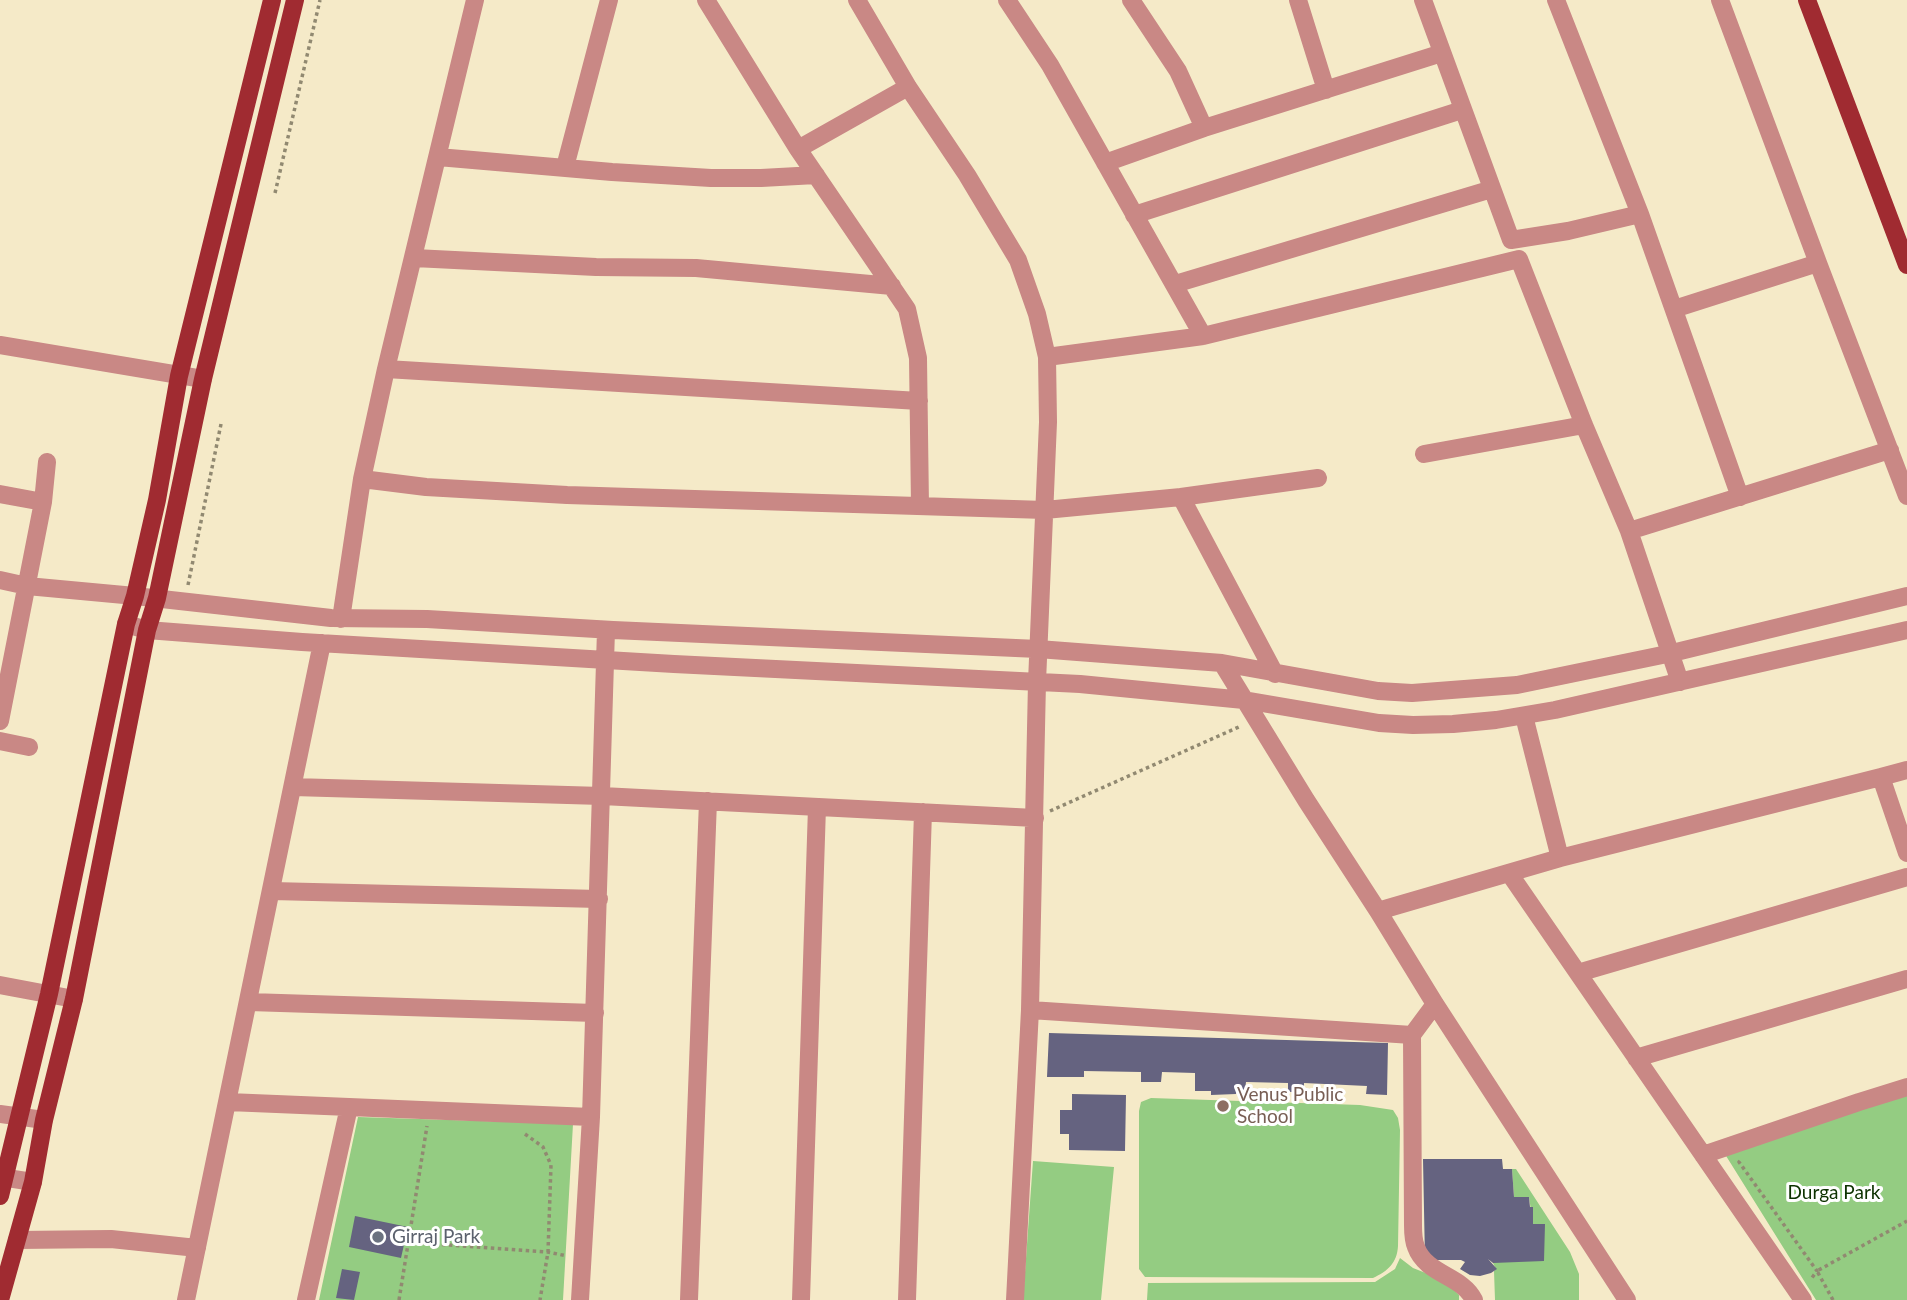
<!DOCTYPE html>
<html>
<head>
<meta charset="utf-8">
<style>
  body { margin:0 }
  canvas { display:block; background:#f5eac8 }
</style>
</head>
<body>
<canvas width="1907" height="1300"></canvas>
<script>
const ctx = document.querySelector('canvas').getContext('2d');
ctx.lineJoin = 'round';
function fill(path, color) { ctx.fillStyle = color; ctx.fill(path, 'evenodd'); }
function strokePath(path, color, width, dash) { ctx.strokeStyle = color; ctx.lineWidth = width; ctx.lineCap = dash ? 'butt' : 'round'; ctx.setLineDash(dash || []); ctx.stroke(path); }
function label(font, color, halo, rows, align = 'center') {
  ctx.font = font + ' Lato,sans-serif'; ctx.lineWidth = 6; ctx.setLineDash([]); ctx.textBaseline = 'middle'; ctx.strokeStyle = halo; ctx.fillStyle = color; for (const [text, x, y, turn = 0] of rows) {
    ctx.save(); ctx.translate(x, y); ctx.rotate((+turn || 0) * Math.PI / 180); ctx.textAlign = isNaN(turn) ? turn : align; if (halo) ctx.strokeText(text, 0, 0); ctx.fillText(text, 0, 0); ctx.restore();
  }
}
const green = new Path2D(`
  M1907,1093V1300H1816L1723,1151Z
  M1151,1098L1360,1105L1393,1110L1398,1118L1400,1130L1398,1246C1397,1263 1388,1271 1373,1278L1145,1277L1139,1269V1111L1141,1102Z
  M358,1117L573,1124L563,1300H319Z
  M1033,1161L1114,1167L1101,1300H1023Z
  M1512,1169H1516L1570,1252L1579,1274V1300H1495L1494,1271L1496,1269L1493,1263L1544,1224H1533L1529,1197H1514Z
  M1400,1258L1413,1268L1446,1281L1459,1295V1300H1147L1148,1283L1375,1282L1395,1269Z`);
const building = new Path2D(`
  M1049,1033L1388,1043L1387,1095L1366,1094L1367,1086L1304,1083V1092H1288V1083L1246,1082L1245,1090H1237L1236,1094L1211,1095V1091H1195V1073L1162,1072L1161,1082H1141V1072L1084,1071V1077H1047Z
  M1072,1094L1126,1095L1125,1151L1069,1150V1134H1060V1110H1072Z
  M1423,1159H1502L1503,1169H1512L1514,1197H1529L1530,1207H1533V1224H1545L1544,1261L1493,1263L1488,1259L1497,1269L1491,1273L1480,1276L1470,1275L1460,1269L1465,1262L1461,1260H1425Z
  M355,1216L408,1227L401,1258L349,1247Z
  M342,1269L360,1272L354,1300L336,1298Z`);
const path = new Path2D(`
  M275,193L320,0
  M188,585L221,424
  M1050,811L1241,726
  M525,1134L543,1147L551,1165L548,1252L540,1300
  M1740,1161L1739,1162L1817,1271L1811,1279
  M407,1242L548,1252L567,1256
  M399,1300L427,1126
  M1833,1300L1817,1271L1907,1221`);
const minor = new Path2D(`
  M706,0L798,149
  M857,0L908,87L967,175L1018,260L1037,314L1047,357L1048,422L1037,682L1030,1010L1015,1300
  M1007,0L1050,65L1203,336
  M1298,0L1326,90
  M1423,0L1511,240L1568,231L1640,214L1556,0
  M1720,0L1818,263
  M908,87L798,149L907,309L918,358L920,506
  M1204,128L1442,53
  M438,157L612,172L711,178H761L816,175
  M1105,163L1204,128L1178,71L1131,0
  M565,167L609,0
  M1640,214L1740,497
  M1134,215L1462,110
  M414,258L596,267L696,268L892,286
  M1175,284L1492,189
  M1674,309L1818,263L1907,496
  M0,345L203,379
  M1047,357L1203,336L1519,259L1584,425L1629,531L1680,682
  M386,369L475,0
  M1424,454L1584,425
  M362,479L386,369L919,401
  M0,494L43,502
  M1181,497L1318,478
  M1629,531L1890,450
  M0,580L27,586L135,596L331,618L427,619L613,630L1038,649L1222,663L1378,691L1412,693L1517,685L1672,653L1907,596
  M341,619L362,479L426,487L567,495L1045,510L1181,497L1275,674
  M126,624L147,630L302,642L674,664L1080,684L1244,700L1379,723L1413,725L1453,724L1496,720L1555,710L1907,630
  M1222,663L1306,800L1378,911L1435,1004L1627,1300
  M0,721L43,502L47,462
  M0,741L29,747
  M1881,777L1907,770
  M293,787L602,796L1035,818
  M1560,858L1881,777L1907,853
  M1509,873L1803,1300
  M272,891L599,899
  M1378,911L1560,858L1524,716
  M1578,973L1907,877
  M0,985L74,999
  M249,1002L595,1013
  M1435,1004L1412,1035L1413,1225C1413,1232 1413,1240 1416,1247C1426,1275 1462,1275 1474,1300
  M1030,1010L1412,1035
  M1636,1058L1907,979
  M228,1102L591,1117
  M0,1114L44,1120
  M1703,1155L1859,1102L1907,1087
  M0,1177L33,1182
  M17,1240L111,1239L197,1248
  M186,1300L322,643
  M306,1300L349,1107
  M580,1300L591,1117L606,630
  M689,1300L708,801
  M801,1300L817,807
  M907,1300L923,812`);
const major = new Path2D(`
  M1807,0L1907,265
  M0,1196L49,994L126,624L135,596L157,500L179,376L272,0
  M0,1300L33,1182L44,1120L74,999L147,630L157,598L203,379L295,0`);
const markers = [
  [1223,1106,7,"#8d6e63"],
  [378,1237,7,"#6b7280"]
];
const educationNames = [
  ["Venus Public",1237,1095],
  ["School",1237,1117]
];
const parkNames = [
  ["Durga Park",1834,1193]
];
const worshipNames = [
  ["Girraj Park",392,1237]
];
fill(green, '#94cc82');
fill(building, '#656380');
strokePath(path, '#918971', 3.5, [3.5, 3.5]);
strokePath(minor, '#c98885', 18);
strokePath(major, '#a02b31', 18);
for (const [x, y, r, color] of markers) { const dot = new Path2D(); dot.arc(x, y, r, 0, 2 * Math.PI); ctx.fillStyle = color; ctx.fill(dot); strokePath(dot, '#fff', 2.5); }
label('19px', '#785e54', '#fff', educationNames, 'left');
label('19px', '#0d3200', '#fff', parkNames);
label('19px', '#5b616d', '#fff', worshipNames, 'left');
</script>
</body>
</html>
